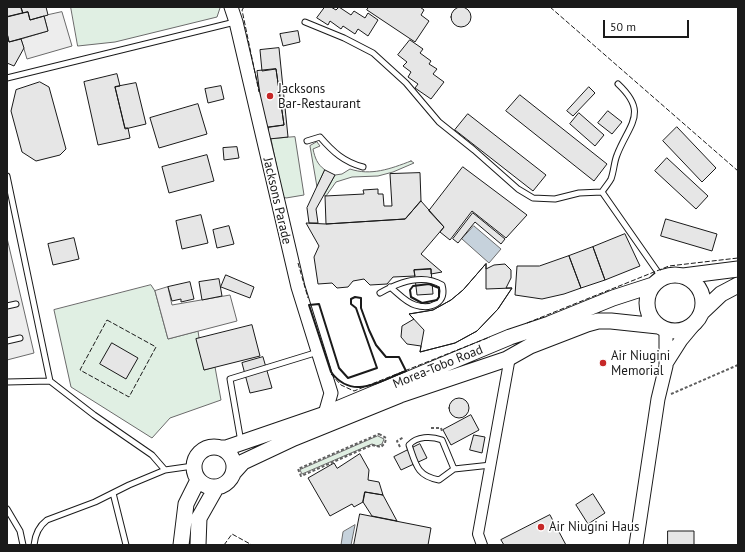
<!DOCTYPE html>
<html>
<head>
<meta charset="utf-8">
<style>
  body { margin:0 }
  #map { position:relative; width:745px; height:552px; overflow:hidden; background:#fff; font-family:"PT Sans",sans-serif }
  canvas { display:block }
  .frame { position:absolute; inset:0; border:8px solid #1a1a1a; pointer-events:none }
  .scale { position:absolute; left:603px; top:20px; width:86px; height:18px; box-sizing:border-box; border:2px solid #1a1a1a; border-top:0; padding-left:5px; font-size:12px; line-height:14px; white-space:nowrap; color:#1a1a1a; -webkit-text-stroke:3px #fff; paint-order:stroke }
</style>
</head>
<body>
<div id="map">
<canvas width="745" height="552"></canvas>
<div class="frame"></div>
<div class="scale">50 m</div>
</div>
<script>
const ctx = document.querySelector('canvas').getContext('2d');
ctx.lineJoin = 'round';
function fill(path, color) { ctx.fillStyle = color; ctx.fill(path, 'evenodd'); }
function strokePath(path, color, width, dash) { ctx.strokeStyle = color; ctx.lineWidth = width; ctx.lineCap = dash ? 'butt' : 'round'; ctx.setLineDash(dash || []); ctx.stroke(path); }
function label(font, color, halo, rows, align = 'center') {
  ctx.font = font + ' "PT Sans",sans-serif'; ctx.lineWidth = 3; ctx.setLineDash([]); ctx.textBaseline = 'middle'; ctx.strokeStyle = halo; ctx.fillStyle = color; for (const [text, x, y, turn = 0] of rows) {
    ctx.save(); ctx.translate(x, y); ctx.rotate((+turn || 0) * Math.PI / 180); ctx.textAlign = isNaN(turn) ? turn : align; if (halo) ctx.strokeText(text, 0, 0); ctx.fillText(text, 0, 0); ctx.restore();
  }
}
const green = new Path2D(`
  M71,7H219L220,8L217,17L115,42L78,46Z
  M295,137L304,195L286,198L283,197L271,139Z
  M317,142L320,146L313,149C315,158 317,164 325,170L317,187L310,146Z
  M411,161L414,163L393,172L378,176L352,177L336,182L326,196L324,195L335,175L342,174L350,169C371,176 390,169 411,161Z
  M151,285L155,291L168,339L198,331L204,370L215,367L221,400L170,418L152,438L71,387L54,310Z
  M378,436L384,439L382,444L377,446L372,444L302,474L300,470Z`);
const parking = new Path2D(`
  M62,12L72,46L27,59L21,39L48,31L44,16Z
  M7,238L34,353L7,360Z
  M168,287L172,305L230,295L237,321L168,339L155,291Z`);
const water = new Path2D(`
  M474,226L501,249L489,263L462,239Z
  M355,525L351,545H341L343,532Z`);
const building = new Path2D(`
  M451 17a10 10 0 1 1 20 0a10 10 0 1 1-20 0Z
  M7,7H21L23,13L7,17Z
  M21,7H46L48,15L30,20L28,12L23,13Z
  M325,7H331L336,10L339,7L351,15L354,11L365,18L368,13L378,20L368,36L358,29L355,34L343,26L341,29L330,21L328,25L317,18Z
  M369,7H420L424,10L421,15L429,21L415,42L367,10Z
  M28,12L30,20L44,16L48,31L9,42L7,33V17Z
  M298,31L300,42L283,46L280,34Z
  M7,33L9,42L21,39L24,48L14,66L7,63Z
  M410,40L423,49L420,53L431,61L429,64L437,69L433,74L444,82L431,99L415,88L418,84L408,77L411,72L403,66L407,62L398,55Z
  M279,48L288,137L269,139L268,127L284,125L276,69L262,71L260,50Z
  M276,69L284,125L264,128L257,71Z
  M117,74L120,86L115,87L125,128H128L130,138L98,145L84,82Z
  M40,82L49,87L66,149L60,155L36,161L22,152L11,111L16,90Z
  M136,83L146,124L125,129L115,87Z
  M221,86L224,99L208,103L205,89Z
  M589,87L595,93L573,116L567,111Z
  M520,95L607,164L594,181L506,111Z
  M198,104L207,134L159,148L150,118Z
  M608,111L622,122L612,134L598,123Z
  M579,113L604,135L595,146L570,124Z
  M468,114L546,175L533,191L455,130Z
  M677,127L716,168L702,182L663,141Z
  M237,147L239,158L224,160L223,148Z
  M207,155L214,181L169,193L162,167Z
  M667,158L708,196L696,209L655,171Z
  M463,167L527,215L506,238L472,211L450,240L440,232L444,227L429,211Z
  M325,170L335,175L316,209L318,223H309L307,208Z
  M420,173L421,201L405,219L326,224L325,196L364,194L363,190L378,189V194H383L384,206H392L390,174Z
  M421,201L444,227L421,254L442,272L431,274V269L414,270L415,276L393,277L387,284L370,285L364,279L353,281L348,287L337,288L332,283L318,284L314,257L319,246L306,223L326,224L405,219Z
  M473,213L505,239L501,244L475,222L458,243L453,239Z
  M201,215L208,243L182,249L176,221Z
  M666,219L717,234L712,251L661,236Z
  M229,226L234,244L217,248L213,230Z
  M625,234L640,266L605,280L593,247Z
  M74,238L79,259L53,265L48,244Z
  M593,247L605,280L581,288L569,256Z
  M569,256L581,288L564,294L542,299L515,295L517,266H539Z
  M486,264V289L512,288L498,309L477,331L455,343L420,352L424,330L409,314L433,310L451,300L463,290Z
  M486,264V269L494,265L505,264L511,270V278L506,288H512L498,309L477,331L455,343L420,352L421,346L407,344L401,337L402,326L414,319L409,314L433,310L451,300L463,290Z
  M431,269L433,294L417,295L414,270Z
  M226,275L254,287L250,298L221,287Z
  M219,279L222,296L202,300L199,282Z
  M190,282L194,299L181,302V299L172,301L168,287Z
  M252,325L260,356L204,370L196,339Z
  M112,343L138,358L126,379L100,364Z
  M263,357L272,388L250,393L242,363Z
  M449 408a10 10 0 1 1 20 0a10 10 0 1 1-20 0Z
  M471,415L479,430L451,445L443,430Z
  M474,435L485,437L482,453L470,450Z
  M420,444L427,458L401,470L394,457Z
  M360,454L369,470L368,480L379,482L383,495L365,492L363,502L354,507L352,504L330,516L308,478L334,463L337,468Z
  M365,492L383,495L397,521L372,516L363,502Z
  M593,494L605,513L588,524L576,505Z
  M360,514L431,528L428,545H354Z
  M550,515L566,545H504L501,540Z
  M668,531H694V545H668Z`);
const path = new Path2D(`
  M671,394L738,365
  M431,428H441L442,431
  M379,434L386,438L385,443L381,447L372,445L301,476L298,469Z
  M400,447L397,441L404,437`);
const service = new Path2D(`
  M305,22L344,38L373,53L406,83L439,122L474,150L518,189L533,198L555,199L579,193L602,192L662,278
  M7,78L235,22
  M307,141L320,137C333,152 344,162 363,167
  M7,176L50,381
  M602,192C605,187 609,183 611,179C614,171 614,162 617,155C629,124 649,113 618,84
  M380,293C399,282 422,273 442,285C447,303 431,310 415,305C405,302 398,293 390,287
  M7,306L16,304
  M7,341L20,338
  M7,382L50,381L94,415L152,455L165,470
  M241,442L230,379L318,352
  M454,469L439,480C417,476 416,465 409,445C417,436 431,436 442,440L454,469L491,465
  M113,493L126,545
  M7,509L20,531L23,545
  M34,545C35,535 39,526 47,520L95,502L129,485L165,470L193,466`);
const minor = new Path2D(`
  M482,545L478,534L510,357`);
const tertiary = new Path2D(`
  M231,7L236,22L298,287L331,393L325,414
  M667,362L681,340L696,322
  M636,545L658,399L666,366V330`);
const secondary = new Path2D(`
  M647 303a28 28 0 1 1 56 0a28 28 0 1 1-56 0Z
  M683,276L738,269
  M702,312L721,294L738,285
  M194 467a20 20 0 1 1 40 0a20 20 0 1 1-40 0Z
  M221,448H226L325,414L510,337L549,324L613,298L653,285
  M234,472L243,462L294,438L400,395L507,359L530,346L587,324L598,321H611L658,326
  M181,545L186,504L198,480
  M198,545L199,518L216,488`);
const fence = new Path2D(`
  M244,7L242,10L259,92
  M550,7L738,171
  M298,263L308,298
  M107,320L156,347L129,397L80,370Z
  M527,323L669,266L738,258
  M331,374L341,385L354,391L490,337
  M224,545L232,534L252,545`);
const wall = new Path2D(`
  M429,284L439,288V297L437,300L422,303L411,297L410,290L413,286Z
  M355,297L361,298V308L369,330L376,345L386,357H399L406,371C379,381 353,401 331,372L309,305L319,304L339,368L348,378L377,368L356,308L351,304V299Z`);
const markers = [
  [270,96,4,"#c62828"],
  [603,363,4,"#c62828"],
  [541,527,4,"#c62828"]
];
const poiNames = [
  ["Jacksons",278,89],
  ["Bar-Restaurant",278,104],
  ["Air Niugini",611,356],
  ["Memorial",611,371],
  ["Air Niugini Haus",549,527]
];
const streetNames = [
  ["Jacksons Parade",277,201,77],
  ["Morea-Tobo Road",438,367,-22]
];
fill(green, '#e0efe3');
strokePath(green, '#6a6a6a', 1);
fill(parking, '#ededed');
strokePath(parking, '#6a6a6a', 1);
fill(water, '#c6d2dc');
strokePath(water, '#6a6a6a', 1);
fill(building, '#e6e6e6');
strokePath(building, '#1a1a1a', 1);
strokePath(service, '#1a1a1a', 7);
strokePath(minor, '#1a1a1a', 12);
strokePath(tertiary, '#1a1a1a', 15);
strokePath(secondary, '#1a1a1a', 17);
strokePath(path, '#5f5f5f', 2, [3, 2]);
strokePath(service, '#fff', 5);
strokePath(minor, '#fff', 10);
strokePath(tertiary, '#fff', 13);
strokePath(secondary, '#fff', 15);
strokePath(fence, '#1a1a1a', 1, [5, 2]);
strokePath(wall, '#1a1a1a', 2);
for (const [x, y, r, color] of markers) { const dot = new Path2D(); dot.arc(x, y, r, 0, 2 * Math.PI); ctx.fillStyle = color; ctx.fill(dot); strokePath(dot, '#fff', 1.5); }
label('13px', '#1a1a1a', '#fff', poiNames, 'left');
label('13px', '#1a1a1a', '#fff', streetNames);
</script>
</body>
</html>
